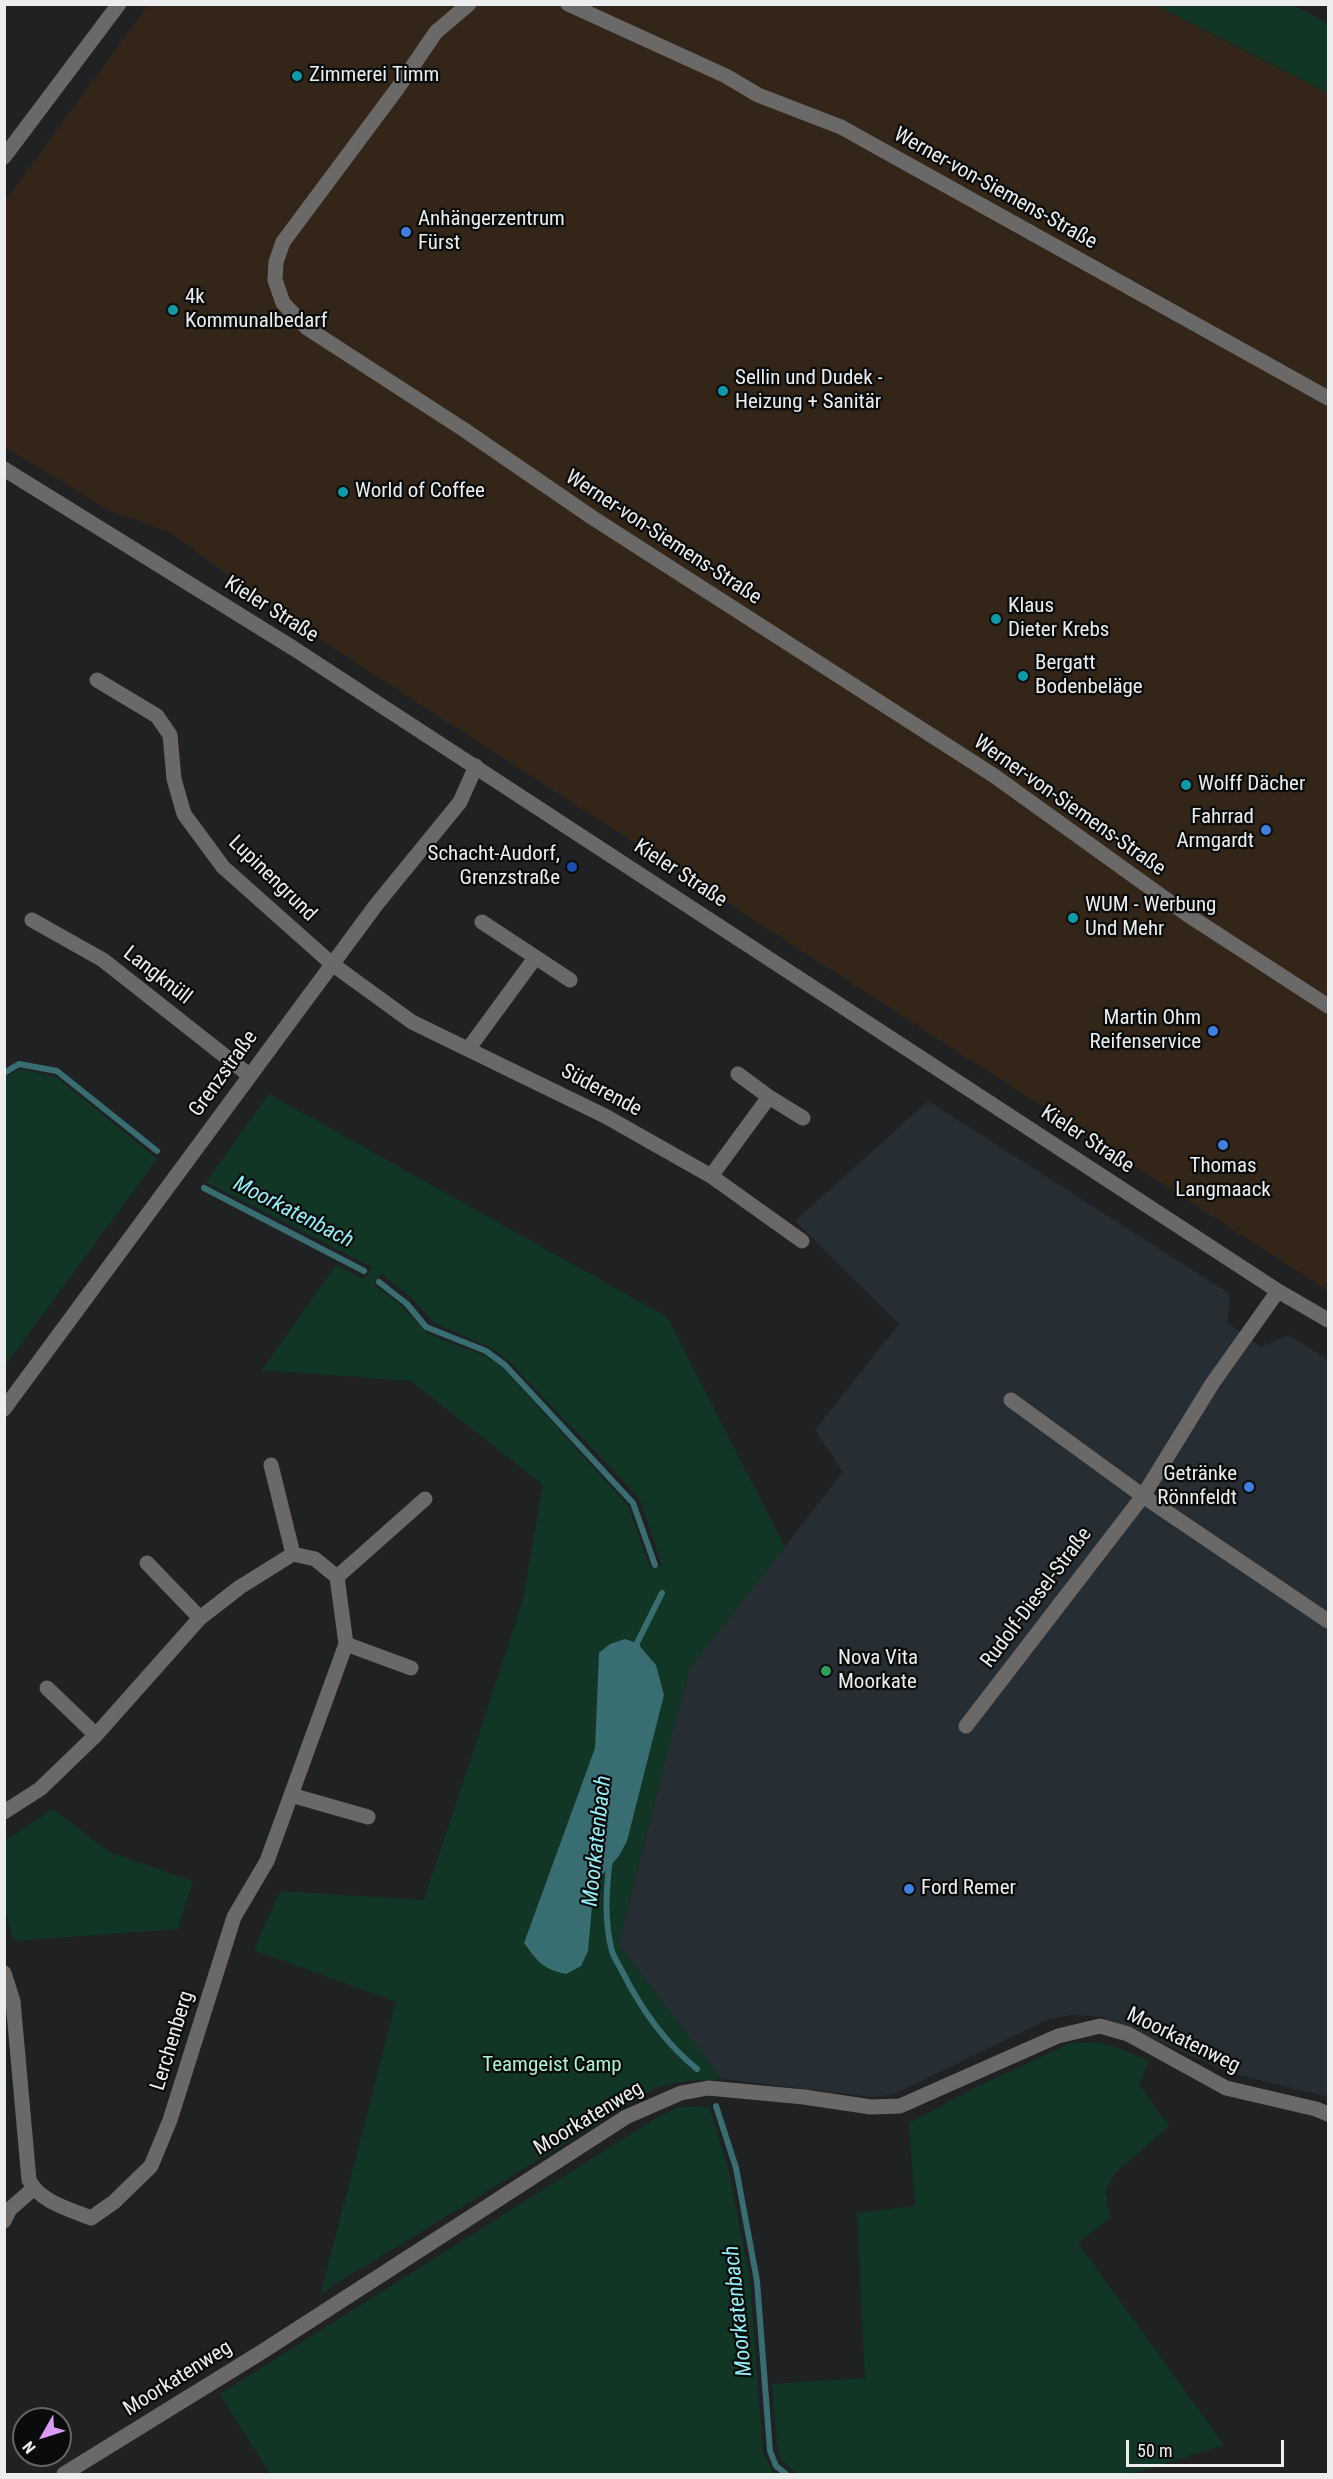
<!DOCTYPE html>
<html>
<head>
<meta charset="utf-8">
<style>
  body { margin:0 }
  #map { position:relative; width:1333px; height:2479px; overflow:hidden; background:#1f2123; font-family:"Roboto Condensed",sans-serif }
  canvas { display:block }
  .frame { position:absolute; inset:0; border:6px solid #ebedee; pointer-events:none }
  .north { position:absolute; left:12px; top:2407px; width:60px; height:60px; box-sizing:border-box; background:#0a0b0b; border:2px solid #646566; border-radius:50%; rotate:231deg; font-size:16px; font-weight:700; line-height:24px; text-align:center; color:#ebedee }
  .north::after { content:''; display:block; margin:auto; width:21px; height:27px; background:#da9af6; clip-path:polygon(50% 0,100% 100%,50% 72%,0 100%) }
  .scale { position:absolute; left:1126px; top:2440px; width:158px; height:27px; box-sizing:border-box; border:3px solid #ebedee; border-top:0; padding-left:8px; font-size:18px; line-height:21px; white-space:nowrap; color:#ebedee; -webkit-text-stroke:4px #0a0b0b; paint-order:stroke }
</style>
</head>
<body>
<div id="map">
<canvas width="1333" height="2479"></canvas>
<div class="frame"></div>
<div class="north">N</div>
<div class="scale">50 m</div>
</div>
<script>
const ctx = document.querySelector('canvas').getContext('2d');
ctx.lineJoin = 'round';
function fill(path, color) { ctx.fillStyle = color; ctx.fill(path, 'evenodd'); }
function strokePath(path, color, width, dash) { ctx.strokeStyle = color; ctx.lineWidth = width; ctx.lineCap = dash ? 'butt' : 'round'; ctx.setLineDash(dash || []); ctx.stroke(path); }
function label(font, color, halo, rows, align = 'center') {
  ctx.font = font + ' "Roboto Condensed",sans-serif'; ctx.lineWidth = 4.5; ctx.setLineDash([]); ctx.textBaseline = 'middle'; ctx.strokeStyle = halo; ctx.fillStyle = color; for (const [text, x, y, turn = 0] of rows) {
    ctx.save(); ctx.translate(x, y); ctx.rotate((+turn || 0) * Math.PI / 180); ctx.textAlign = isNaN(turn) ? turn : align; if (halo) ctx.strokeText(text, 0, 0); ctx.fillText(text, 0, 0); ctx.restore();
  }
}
const commercial = new Path2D(`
  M148,5H1156L1328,93V1291L285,617L169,532L108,510L5,447V201Z`);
const built = new Path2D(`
  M928,1101L1230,1294L1228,1323L1261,1347L1289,1335L1328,1360V2097L1230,2073L1103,2017L1070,2015L1045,2021L892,2095L873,2097L722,2079L618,1944L689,1669L843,1472L815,1430L899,1324L795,1221Z`);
const green = new Path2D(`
  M1156,5H1293L1328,24V93Z
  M20,1069L56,1077L157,1159L5,1366V1078Z
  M269,1094L667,1317L785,1547L689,1669L618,1944L722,2079L687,2081L657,2087L321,2293L396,2002L254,1950L280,1891L424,1900L523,1600L543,1485L411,1381L262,1370L336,1265L364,1279L372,1267L206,1182ZM381,1274L411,1297L433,1322L489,1347L508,1360L640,1499L662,1565L650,1568L629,1507L503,1368L486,1356L427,1334L401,1305L374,1285ZM664,1695L619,1856L594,1884L524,1943L595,1748L597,1717Z
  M53,1809L109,1852L193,1881L178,1929L14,1941L5,1909V1841Z
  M1095,2042L1121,2049L1149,2061L1139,2084L1169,2126L1115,2173L1105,2191L1110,2218L1078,2243L1224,2445L1131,2474H798L781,2460L777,2445L772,2384L865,2378L857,2213L915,2206L909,2123L976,2087L1071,2043Z
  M709,2106L729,2171L750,2282L763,2453L774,2474H270L220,2394L659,2116L679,2107Z`);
const water = new Path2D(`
  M625,1639L637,1643L656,1665L664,1695L627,1841L619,1856L594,1884L588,1951L581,1966L566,1974C543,1969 538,1962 524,1943L595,1748L599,1653L610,1644Z`);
const stream = new Path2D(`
  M4,1073L19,1064L57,1071L157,1151
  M204,1188L364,1271
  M379,1282L407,1304L426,1327L486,1351L505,1365L633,1503L655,1565
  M637,1649V1643L662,1593
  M610,1859C606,1888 604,1922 612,1951C614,1958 619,1965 622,1971C641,2009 665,2043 697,2069
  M716,2106L736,2168L757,2281L770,2451L776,2466L786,2474`);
const minor = new Path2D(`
  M469,4L436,32L397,89L283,242L276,262L275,280L283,303L307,328L463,429L593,518L993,775L1188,915L1328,1006
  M568,4L726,76L758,95L841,127L1328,398
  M4,157L119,4
  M4,469L293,648L1278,1291L1328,1320
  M97,680L157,716L170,735L174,779L184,814L223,867L332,964L412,1022L605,1116L711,1176L802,1241
  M32,920L103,960L249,1075
  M482,922L570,980
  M469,1048L535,958
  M738,1074L769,1097L803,1118
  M711,1176L769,1097
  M1011,1400L1143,1496L1328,1621
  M4,1409L376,905L460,802L476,766
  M271,1465L293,1554
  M147,1563L200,1618
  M337,1577L425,1499
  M346,1644L411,1668
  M47,1688L96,1735
  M966,1726L1143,1496L1212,1384L1278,1291
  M291,1795L368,1817
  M4,1812L40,1789L96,1735L200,1618L240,1587L293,1554L315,1559L337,1577L346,1644L267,1861L234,1917L170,2120L151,2166L114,2202L91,2218C69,2209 40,2202 29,2180L13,2001L4,1973
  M4,2221L10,2209L33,2189
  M64,2474L260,2353L626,2117L681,2093L708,2088L804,2097L871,2107L900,2106L1058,2036L1100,2026L1128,2034L1226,2088L1316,2109L1328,2114`);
const markers = [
  [297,76,6,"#0f9aa8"],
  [406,232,6,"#3f7fe0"],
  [173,310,6,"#0f9aa8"],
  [723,391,6,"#0f9aa8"],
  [343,492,6,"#0f9aa8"],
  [996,619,6,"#0f9aa8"],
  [1023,676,6,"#0f9aa8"],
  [1186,785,6,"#0f9aa8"],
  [1266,830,6,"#3f7fe0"],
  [572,867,6,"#1a4fb4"],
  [1073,918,6,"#0f9aa8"],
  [1213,1031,6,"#3f7fe0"],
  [1223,1145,6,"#3f7fe0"],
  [1249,1487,6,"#3f7fe0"],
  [826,1671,6,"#2e9e5b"],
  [909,1889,6,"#3f7fe0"]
];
const poiNames = [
  ["Zimmerei Timm",309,76],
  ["Anhängerzentrum",418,220],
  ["Fürst",418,244],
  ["4k",185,298],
  ["Kommunalbedarf",185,322],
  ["Sellin und Dudek -",735,379],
  ["Heizung + Sanitär",735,403],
  ["World of Coffee",355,492],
  ["Klaus",1008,607],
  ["Dieter Krebs",1008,631],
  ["Bergatt",1035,664],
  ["Bodenbeläge",1035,688],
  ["Wolff Dächer",1198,785],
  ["Fahrrad",1254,818,"right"],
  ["Armgardt",1254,842,"right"],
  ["Schacht-Audorf,",560,855,"right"],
  ["Grenzstraße",560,879,"right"],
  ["WUM - Werbung",1085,906],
  ["Und Mehr",1085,930],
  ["Martin Ohm",1201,1019,"right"],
  ["Reifenservice",1201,1043,"right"],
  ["Thomas",1223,1167,"center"],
  ["Langmaack",1223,1191,"center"],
  ["Getränke",1237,1475,"right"],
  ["Rönnfeldt",1237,1499,"right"],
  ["Nova Vita",838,1659],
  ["Moorkate",838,1683],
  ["Ford Remer",921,1889]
];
const streetNames = [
  ["Werner-von-Siemens-Straße",995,189,29],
  ["Werner-von-Siemens-Straße",663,538,33],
  ["Kieler Straße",271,610,32],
  ["Werner-von-Siemens-Straße",1069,806,35],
  ["Kieler Straße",680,874,33],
  ["Lupinengrund",272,879,44],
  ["Langknüll",157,976,38],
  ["Grenzstraße",224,1074,-54],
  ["Süderende",601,1091,28],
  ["Kieler Straße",1087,1140,33],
  ["Rudolf-Diesel-Straße",1037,1598,-53],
  ["Lerchenberg",173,2041,-73],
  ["Moorkatenweg",1183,2041,26],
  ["Moorkatenweg",589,2119,-31],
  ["Moorkatenweg",178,2379,-32]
];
const parkNames = [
  ["Teamgeist Camp",552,2066]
];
const waterNames = [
  ["Moorkatenbach",293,1213,27],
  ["Moorkatenbach",598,1841,-84],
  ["Moorkatenbach",739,2311,-96]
];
fill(commercial, '#332518');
fill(built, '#262d33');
fill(green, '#113625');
fill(water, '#386d71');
strokePath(stream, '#386d71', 6);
strokePath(minor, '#6b6968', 15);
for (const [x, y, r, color] of markers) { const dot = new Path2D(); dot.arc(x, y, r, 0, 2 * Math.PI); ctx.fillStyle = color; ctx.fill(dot); strokePath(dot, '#0a0b0b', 2); }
label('21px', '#ebedee', '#0a0b0b', poiNames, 'left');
label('21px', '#ebedee', '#0a0b0b', streetNames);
label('21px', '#adf3cd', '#0a0b0b', parkNames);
label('italic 22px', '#94eef5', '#0a0b0b', waterNames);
</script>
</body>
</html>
